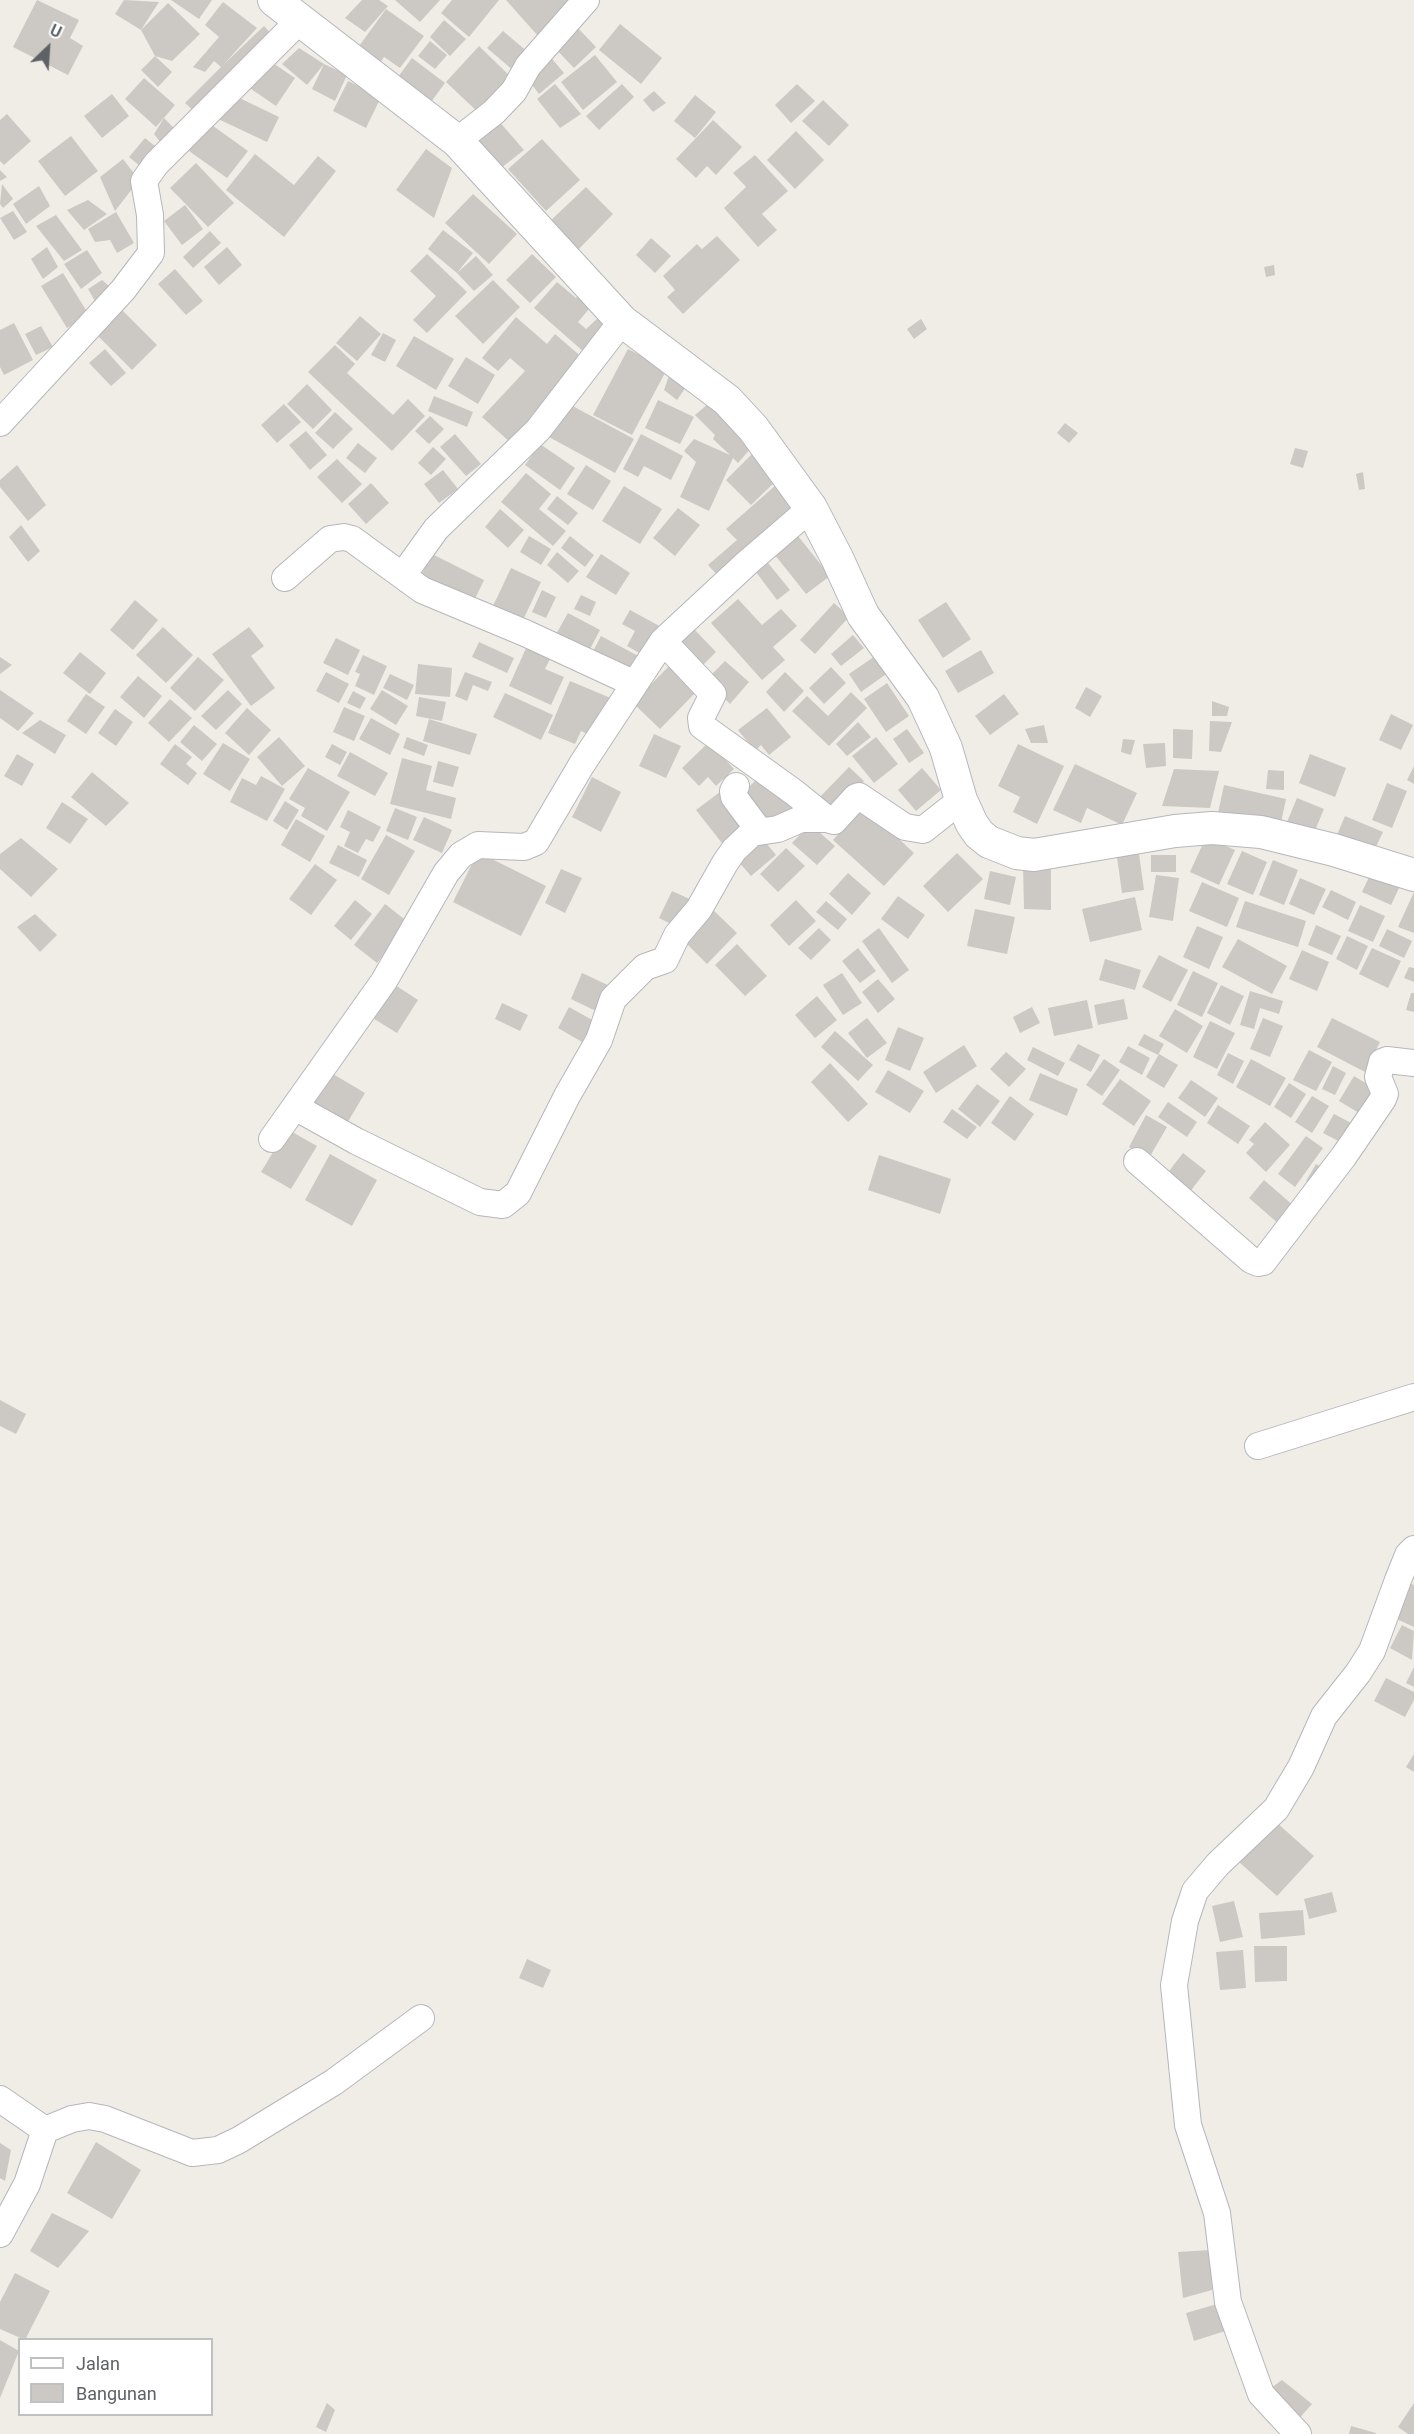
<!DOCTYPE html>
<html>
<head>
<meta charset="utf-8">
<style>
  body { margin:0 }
  #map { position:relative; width:1414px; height:2434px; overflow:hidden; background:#f0ede7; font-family:Roboto,sans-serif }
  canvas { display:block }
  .legend { position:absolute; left:18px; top:2338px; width:195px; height:78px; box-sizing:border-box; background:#fff; border:2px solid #bfc0c2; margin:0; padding:8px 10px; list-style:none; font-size:18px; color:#5e6266 }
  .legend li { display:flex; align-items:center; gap:12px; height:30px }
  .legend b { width:30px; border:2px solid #bfc0c2 }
  .north { position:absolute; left:18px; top:18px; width:60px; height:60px; -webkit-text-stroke:4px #fff; paint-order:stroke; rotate:25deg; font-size:16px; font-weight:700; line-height:24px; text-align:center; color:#5e6266 }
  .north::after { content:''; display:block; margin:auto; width:21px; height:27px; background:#5e6266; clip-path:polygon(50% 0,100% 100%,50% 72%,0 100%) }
</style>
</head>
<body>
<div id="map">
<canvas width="1414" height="2434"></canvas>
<ul class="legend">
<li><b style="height:8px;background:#fff"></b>Jalan</li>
<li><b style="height:16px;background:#ccc8c4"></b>Bangunan</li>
</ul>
<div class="north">U</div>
</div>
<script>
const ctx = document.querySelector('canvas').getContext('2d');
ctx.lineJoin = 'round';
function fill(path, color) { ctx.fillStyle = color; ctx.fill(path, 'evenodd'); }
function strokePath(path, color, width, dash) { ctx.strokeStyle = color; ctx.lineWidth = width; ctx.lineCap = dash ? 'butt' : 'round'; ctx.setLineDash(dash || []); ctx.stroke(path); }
const building = new Path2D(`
  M37,0L79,20L70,38L83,46L68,75L13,47Z
  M124,0L159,2L141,30L168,3L200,34L172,61L155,56L172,72L158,87L141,70L155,56L141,30L115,14Z
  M171,0H212L199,19Z
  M362,0H379L388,6L365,32L345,18Z
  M395,0H440L420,22Z
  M452,0H499L469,37L441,13Z
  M506,0H578L538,36Z
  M223,2L257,28L224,64L264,26L276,39L198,115L185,103L221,67L214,61L205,72L193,67L219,37L205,25Z
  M386,9L424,36L400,68L384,57L376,68L354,53Z
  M444,20L466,39L450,56L430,37Z
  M574,24L596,47L574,68L552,45Z
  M620,24L662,58L641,84L599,50Z
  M503,31L529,53L514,71L487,48Z
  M430,41L447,55L435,69L418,56Z
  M479,46L514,80L481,115L446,82Z
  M299,48L324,64L307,85L282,64Z
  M548,54L564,73L539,94L526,77Z
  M595,55L617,82L583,110L561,82Z
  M412,58L445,83L431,102L398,77Z
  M270,61L295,78L276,106L251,89Z
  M324,64L347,75L335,101L312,89Z
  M144,78L175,105L156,127L125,99Z
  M348,81L381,97L366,128L333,111Z
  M555,84L581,114L560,128L537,99Z
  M622,84L634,97L599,130L586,116Z
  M797,84L815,101L791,123L775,105Z
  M654,91L666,103L653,112L643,100Z
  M229,93L279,117L267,142L216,118Z
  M112,94L129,116L102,138L84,116Z
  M695,95L716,112L695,138L674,121Z
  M823,100L849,125L829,146L802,121Z
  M7,114L31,141L4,165L0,161V120Z
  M164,118L179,133L168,152L154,134Z
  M497,119L524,150L496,172L470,141Z
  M713,120L742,147L716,175L707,166L696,178L676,159Z
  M209,123L248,151L227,178L189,151Z
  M796,131L824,160L795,189L767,160Z
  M71,136L98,171L65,196L38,161Z
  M145,138L161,151L145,170L129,157Z
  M542,139L580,180L546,211L508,169Z
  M426,149L452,168L434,218L396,190Z
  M255,154L294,185L318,156L336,171L284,237L226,190Z
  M755,155L788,191L762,214L777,230L758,247L724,208L746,187L733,173Z
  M123,159L139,180L115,211L100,177Z
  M196,163L234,203L208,227L170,188Z
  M0,170L7,177L0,181Z
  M2,184L13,199L3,208L0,204Z
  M39,186L50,206L26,224L13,204Z
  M586,187L613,214L576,252L548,223Z
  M473,194L517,234L489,264L445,223Z
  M88,200L107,214L84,230L67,210Z
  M185,205L203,229L182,245L164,221Z
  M13,211L27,232L14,240L0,218Z
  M116,212L134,243L117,253L110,240L95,242L88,229Z
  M56,215L82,250L64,261L36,226Z
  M443,230L473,253L457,273L428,249Z
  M210,231L221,243L193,268L183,257Z
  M717,236L740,260L683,314L667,297L675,290L663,276L697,244L702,249Z
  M651,238L671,256L655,273L636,255Z
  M47,247L58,267L43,279L31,259Z
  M227,247L242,265L219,285L204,267Z
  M87,250L102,273L81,289L64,264Z
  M427,254L467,292L427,333L413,320L436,296L410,271Z
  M532,254L556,277L530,303L506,280Z
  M476,256L493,275L474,291L457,273Z
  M1274,265L1275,275L1266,277L1264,267Z
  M175,269L203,301L186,315L158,284Z
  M63,273L89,315L67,328L41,286Z
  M102,280L115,291L99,308L88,289Z
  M493,280L520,307L483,344L455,316Z
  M557,282L576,298L582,292L594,303L578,322L586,329L599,317L611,329L585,353L534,308Z
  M120,308L157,345L132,370L95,333Z
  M360,316L381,334L357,361L336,343Z
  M516,317L547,344L555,334L584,359L511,443L482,417L525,371L510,358L498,371L482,358Z
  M921,319L927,329L914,339L907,329Z
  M14,323L33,360L4,375L0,367V330Z
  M41,326L53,347L36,355L25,334Z
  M383,333L396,340L385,362L371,355Z
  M414,336L454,359L436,390L396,366Z
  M335,345L355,364L347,373L393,415L408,399L425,416L392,451L308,372Z
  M105,349L126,373L111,386L89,363Z
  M628,349L667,369L632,435L593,415Z
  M466,357L495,375L478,404L448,386Z
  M672,367L691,380L677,400L664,390Z
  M307,384L332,410L313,429L287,404Z
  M434,396L473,412L467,427L428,411Z
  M716,397L758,440L738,463L733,458L709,511L680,497L696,462L684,451L694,439L730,455L713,439L715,435L695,415Z
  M658,400L694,417L680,444L645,428Z
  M567,403L634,439L615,473L549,437Z
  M284,404L301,422L277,443L261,425Z
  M335,412L353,429L333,449L315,433Z
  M430,416L444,429L429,444L415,431Z
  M1065,423L1078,433L1069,443L1057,433Z
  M306,431L327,455L310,470L289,445Z
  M455,434L481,464L466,476L440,447Z
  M641,434L683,456L671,480L644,466L638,477L623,469Z
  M358,443L377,458L365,473L346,458Z
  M540,444L575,468L560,490L525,465Z
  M433,447L446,459L431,475L418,463Z
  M1295,448L1308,451L1303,468L1290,464Z
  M755,451L781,476L751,505L726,480Z
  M337,459L362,484L342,503L317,477Z
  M17,465L46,505L28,521L0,487V480Z
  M586,465L611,481L593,510L567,494Z
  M443,470L458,489L439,503L424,484Z
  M1363,472L1365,489L1359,490L1356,474Z
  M526,473L551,494L539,509L566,531L553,546L501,502Z
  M371,483L389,503L366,524L348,504Z
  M776,485L799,510L721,579L708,565L737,540L726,529Z
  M624,486L662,509L640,544L602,521Z
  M557,496L578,513L568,525L547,509Z
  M678,508L700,525L675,556L653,538Z
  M500,509L524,530L508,548L485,527Z
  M21,525L40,551L28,562L9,537Z
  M529,536L551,549L541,565L520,552Z
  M570,536L594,555L585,567L561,548Z
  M798,536L830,576L806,594L775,555Z
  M557,552L579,571L568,583L547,565Z
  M432,554L484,580L473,603L421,576Z
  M601,554L630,573L616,595L586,577Z
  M768,563L790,590L777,600L756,572Z
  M511,568L541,582L523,620L493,606Z
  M542,590L556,597L546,618L532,612Z
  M581,595L596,602L590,616L574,609Z
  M738,599L762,625L781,609L797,626L773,647L785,660L762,680L711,623Z
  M135,600L158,620L133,650L110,630Z
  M946,602L971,639L943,658L918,620Z
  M834,603L849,617L815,654L800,640Z
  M630,610L665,629L648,658L627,646L635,631L622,624Z
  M568,613L600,630L588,653L555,636Z
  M163,627L193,655L166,683L136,655Z
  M249,627L264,646L251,656L275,688L251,706L212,654Z
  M693,628L716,652L696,672L674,649Z
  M853,635L864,648L841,666L831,654Z
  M601,636L642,658L632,676L591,655Z
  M336,638L360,650L348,675L323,663Z
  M479,642L514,658L507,673L472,657Z
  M527,646L551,657L545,669L564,677L551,705L509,686Z
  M981,650L994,673L958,693L945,671Z
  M80,652L106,673L90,694L63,673Z
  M878,654L889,672L861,692L849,674Z
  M363,655L387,666L374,695L355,686L360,674L355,672Z
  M0,657L12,665L0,674Z
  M198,657L224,680L195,711L170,688Z
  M725,661L749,682L730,704L706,680Z
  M418,664L452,668L450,697L415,694Z
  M670,665L697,691L660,729L633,703Z
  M831,667L846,683L824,704L809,688Z
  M326,672L349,684L339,703L316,691Z
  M465,672L492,682L488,691L473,685L467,701L455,696Z
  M785,672L804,691L784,712L766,692Z
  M390,674L414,685L407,700L383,688Z
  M138,676L162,696L144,718L120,697Z
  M570,681L613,699L596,738L581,731L575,744L548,733Z
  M887,683L909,716L886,732L864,699Z
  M1086,687L1102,696L1090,717L1075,708Z
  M0,690L34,713L18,731L0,718Z
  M228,690L242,704L216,730L201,716Z
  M382,690L408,706L396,725L370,709Z
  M353,691L366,698L360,709L347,703Z
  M851,692L867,708L829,746L792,711L807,696L828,716Z
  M505,693L553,715L541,740L493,717Z
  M86,694L105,707L86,734L67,721Z
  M1004,694L1019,714L990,735L975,716Z
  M419,697L446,702L442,721L416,716Z
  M170,699L192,718L169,742L148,723Z
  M1212,701L1229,707L1227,716H1212Z
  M344,707L365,716L354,741L333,732Z
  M247,708L271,730L249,755L225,733Z
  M767,708L791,737L769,755L761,745L755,751L738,730Z
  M115,709L133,722L116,746L98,733Z
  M1391,714L1413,725L1401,750L1379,740Z
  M371,718L400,734L390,755L359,739Z
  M429,719L477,734L470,755L423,741Z
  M40,720L66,735L55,754L22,733Z
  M1210,721L1232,722L1221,752L1209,751Z
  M858,722L871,737L847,756L836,744Z
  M194,725L217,744L202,761L180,742Z
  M1044,725L1048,743H1031L1025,729Z
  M907,729L924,753L909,763L893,739Z
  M1173,729L1193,730L1192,759L1173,758Z
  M654,734L681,746L666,778L639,766Z
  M279,737L305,766L282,786L257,757Z
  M407,737L428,745L424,756L403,748Z
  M876,737L898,764L874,783L852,756Z
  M1123,739L1135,740L1131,755L1121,752Z
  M709,742L734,769L716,786L708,777L699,786L682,768Z
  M223,743L250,759L230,791L203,774Z
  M1165,743L1166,766L1146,768L1143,744Z
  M175,744L192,757L186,764L197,773L188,785L160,764Z
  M332,744L347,752L340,765L325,757Z
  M1018,744L1064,766L1037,824L1013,812L1020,797L998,786Z
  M350,752L388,773L375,796L337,776Z
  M17,754L34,764L22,786L4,776Z
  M1310,754L1346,768L1335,797L1299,783Z
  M402,758L432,766L426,790L456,798L451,819L390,804Z
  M438,761L459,767L453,787L433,782Z
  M1075,764L1137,793L1122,825L1087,808L1081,823L1053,810Z
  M1414,766V784L1407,780Z
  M849,767L864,781L832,815L816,801Z
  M308,768L350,792L327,831L301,816L305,808L289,799Z
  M922,768L941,790L916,811L898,790Z
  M1174,769L1219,771L1210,808L1162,806Z
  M1268,770L1284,771V790L1266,789Z
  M92,772L129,803L106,826L71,797Z
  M764,772L801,808L774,825L739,797Z
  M261,776L285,789L267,821L230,802L242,778L256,785Z
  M592,777L621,792L601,832L572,817Z
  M1387,783L1407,791L1392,828L1372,820Z
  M1224,785L1286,799L1280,827L1218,813Z
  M724,789L753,825L725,847L696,810Z
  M1297,798L1324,809L1314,833L1287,822Z
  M285,801L299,810L287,830L273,821Z
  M62,802L88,819L70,844L46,828Z
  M863,806L914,853L884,886L833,840Z
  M395,808L417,817L408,840L386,831Z
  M348,810L381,827L373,842L366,839L358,853L344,846L350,832L340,827Z
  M1345,816L1383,832L1374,851L1337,835Z
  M424,817L452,830L442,853L413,840Z
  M296,819L325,836L310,862L281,845Z
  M810,824L835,846L817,865L792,843Z
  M386,835L415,851L389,895L361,879Z
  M1206,837L1235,850L1219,885L1190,872Z
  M21,838L58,869L31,897L0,869V854Z
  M763,839L776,855L751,876L738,861Z
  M338,845L367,860L359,877L329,863Z
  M786,848L805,866L778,892L760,874Z
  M1242,851L1267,862L1253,895L1227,884Z
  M478,852L546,886L521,936L453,902Z
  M957,853L983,879L948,912L923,886Z
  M1139,854L1144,890L1122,893L1117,857Z
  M1151,855H1176V872H1151Z
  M1273,860L1298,870L1284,905L1259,895Z
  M315,864L337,880L311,915L289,899Z
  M1023,864H1051V910L1024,909Z
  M561,869L582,878L565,913L545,903Z
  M990,871L1016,877L1010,905L984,899Z
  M848,873L871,893L852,915L829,894Z
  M1371,873L1400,886L1391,905L1362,892Z
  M1156,875L1179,878L1173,921L1149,917Z
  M1300,878L1326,889L1314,915L1289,904Z
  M1202,882L1239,898L1227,927L1189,911Z
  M1331,890L1356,902L1348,920L1322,907Z
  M672,891L694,901L681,929L659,918Z
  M1414,892V933L1398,927Z
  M898,896L925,915L908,939L881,919Z
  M1135,897L1142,930L1090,942L1082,909Z
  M355,900L372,914L351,940L334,926Z
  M796,900L816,921L789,946L770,925Z
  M826,901L847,919L838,930L816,912Z
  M1245,901L1306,921L1298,947L1236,927Z
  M385,904L408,922L377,963L354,945Z
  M1360,905L1385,916L1373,942L1348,931Z
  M709,906L737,933L707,964L680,937Z
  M975,909L1015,917L1007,954L967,946Z
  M35,914L57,935L40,952L17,927Z
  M1316,925L1341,936L1332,955L1308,945Z
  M1197,926L1223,937L1209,969L1183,957Z
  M819,928L831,940L811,960L798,948Z
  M879,928L909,970L892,983L862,941Z
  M1387,929L1412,941L1404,958L1379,946Z
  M1347,936L1368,946L1357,970L1336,959Z
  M1238,939L1287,966L1272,994L1222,967Z
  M737,944L767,976L745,996L715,965Z
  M858,948L876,971L860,983L842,961Z
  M1372,948L1401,961L1388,988L1359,974Z
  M1302,950L1329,962L1317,991L1289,979Z
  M1159,955L1188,970L1171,1002L1142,987Z
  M1105,959L1141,970L1135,990L1099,980Z
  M1409,967L1414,968V982L1404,978Z
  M1193,971L1218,983L1202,1017L1177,1005Z
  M582,973L612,987L600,1013L571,999Z
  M842,973L862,1003L843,1015L823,985Z
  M878,979L895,999L878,1013L862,992Z
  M392,983L418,1000L397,1033L371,1017Z
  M1221,985L1244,996L1230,1025L1207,1013Z
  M1250,991L1283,1001L1279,1014L1260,1008L1254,1029L1240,1025Z
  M1411,993H1414V1012L1406,1010Z
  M817,996L837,1020L815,1038L795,1015Z
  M1124,999L1128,1019L1098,1025L1094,1005Z
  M1087,1000L1093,1028L1054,1036L1048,1008Z
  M502,1003L528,1015L520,1031L495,1019Z
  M569,1007L594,1021L582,1042L558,1028Z
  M1032,1007L1040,1023L1020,1033L1013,1017Z
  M1175,1009L1203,1026L1187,1053L1159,1036Z
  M867,1018L887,1043L867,1058L848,1033Z
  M1263,1018L1283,1026L1270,1057L1250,1049Z
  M1332,1018L1380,1042L1365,1072L1317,1047Z
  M1210,1021L1235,1033L1217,1069L1193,1057Z
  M898,1027L924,1038L910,1071L885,1060Z
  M835,1031L873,1065L858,1081L821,1047Z
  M1144,1034L1164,1044L1158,1055L1138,1045Z
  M1078,1044L1100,1055L1091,1072L1069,1060Z
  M964,1045L977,1066L936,1093L923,1072Z
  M1128,1046L1150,1058L1142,1075L1119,1062Z
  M1033,1047L1065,1063L1058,1076L1027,1060Z
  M1309,1050L1332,1062L1316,1091L1293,1080Z
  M1006,1052L1026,1069L1009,1087L990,1069Z
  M1228,1053L1244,1061L1233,1084L1217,1075Z
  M1159,1054L1178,1065L1164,1088L1146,1077Z
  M1104,1059L1120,1070L1102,1096L1086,1085Z
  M1251,1059L1286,1078L1270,1106L1236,1087Z
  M830,1063L868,1104L848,1122L811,1082Z
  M1333,1066L1346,1073L1335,1095L1322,1089Z
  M888,1070L924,1091L910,1113L875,1092Z
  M328,1071L365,1093L346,1125L309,1103Z
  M1040,1073L1078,1089L1067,1116L1029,1100Z
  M1354,1076L1379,1091L1364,1116L1339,1101Z
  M1120,1079L1151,1101L1134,1126L1102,1104Z
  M1191,1080L1218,1098L1205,1117L1178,1098Z
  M1289,1083L1306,1094L1291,1118L1274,1107Z
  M977,1084L1000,1101L980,1127L958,1109Z
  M1010,1096L1034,1114L1015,1141L991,1123Z
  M1312,1096L1329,1106L1312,1133L1295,1122Z
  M1168,1102L1197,1122L1187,1137L1158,1117Z
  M1218,1105L1250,1126L1238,1144L1207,1123Z
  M952,1109L977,1127L967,1139L943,1122Z
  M1334,1114L1355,1125L1344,1144L1323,1133Z
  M1146,1115L1167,1127L1149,1158L1129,1147Z
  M1265,1122L1290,1145L1266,1172L1246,1153L1254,1144L1249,1140Z
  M287,1129L317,1146L291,1189L261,1172Z
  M1306,1136L1323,1148L1295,1187L1278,1174Z
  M1183,1153L1206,1171L1189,1193L1166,1175Z
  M330,1154L377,1180L352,1226L305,1200Z
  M879,1155L951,1179L940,1214L868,1190Z
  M1316,1164L1325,1169L1314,1187L1306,1181Z
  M1264,1180L1295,1207L1280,1225L1249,1198Z
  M0,1400L26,1414L16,1434L0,1426Z
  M1407,1582L1414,1585V1627L1392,1617Z
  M1402,1625L1414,1631L1412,1660L1390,1648Z
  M1414,1667V1687L1406,1683Z
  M1386,1678L1414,1692V1700L1405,1717L1374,1701Z
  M1414,1754V1772L1406,1767Z
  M1276,1822L1314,1856L1277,1896L1239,1862Z
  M1332,1892L1337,1912L1309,1919L1304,1899Z
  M1234,1901L1243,1937L1220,1942L1212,1906Z
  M1303,1910L1305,1935L1261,1939L1259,1913Z
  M1254,1946H1287V1981L1255,1982Z
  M1243,1950L1246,1988L1220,1990L1216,1952Z
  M527,1959L551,1970L543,1988L519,1978Z
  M96,2142L141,2170L112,2219L67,2193Z
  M0,2143L11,2150L5,2181L0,2178Z
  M52,2213L89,2231L58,2268L30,2251Z
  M1210,2250L1212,2290L1183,2298L1178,2252Z
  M15,2273L50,2291L25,2340L0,2329V2302Z
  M1217,2304L1225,2331L1194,2341L1186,2313Z
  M0,2340L19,2351L0,2398Z
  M1282,2380L1312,2404L1296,2422L1264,2393Z
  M327,2403L335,2410L326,2432L316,2427Z
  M1414,2403V2434H1408L1398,2427Z
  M1351,2426L1376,2433V2434H1349Z`);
const minor = new Path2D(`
  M457,141L494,112L514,91L528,66L586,0
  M0,423L123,290L151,253L150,215L144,181L156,164L301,19
  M403,575L436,529L538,430L622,321
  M285,578L330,539L344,537L352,539L422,590L525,633L633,683
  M663,641L713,694L701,718L702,726L795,793L827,819L834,821L856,797L859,796L905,827L923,830L961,800
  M752,833L778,829L801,819H827
  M295,1107L356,1141L480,1202L503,1205L518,1193L567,1096L599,1040L613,999L645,967L665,960L677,935L699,909L725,863L734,850L752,833L755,825L734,797L733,791L736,786
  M272,1139L384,981L446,873L461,855L478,845L524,847L536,842L582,764L663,641L747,563L811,508
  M1137,1161L1251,1260L1258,1263L1263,1262L1344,1156L1383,1099L1385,1094L1378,1077L1382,1062L1387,1060L1414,1063
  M1258,1446L1414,1397
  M0,2099L45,2130
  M0,2234L27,2184L45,2130L72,2119L89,2116L105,2119L192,2153L218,2150L239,2140L334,2082L421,2018
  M1298,2434L1261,2394L1228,2302L1217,2213L1188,2125L1174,1985L1185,1921L1195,1891L1218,1864L1276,1809L1301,1767L1324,1716L1358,1673L1372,1651L1398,1580L1408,1555L1414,1549`);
const tertiary = new Path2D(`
  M274,0L457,141L622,321L727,400L753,428L811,508L837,558L863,615L923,698L946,748L961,800L972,824L979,834L989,842L1017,853L1034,855L1175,831L1212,828L1261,832L1334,850L1414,875`);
fill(building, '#ccc8c4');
strokePath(minor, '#b4b7bb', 28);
strokePath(tertiary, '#b4b7bb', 34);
strokePath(minor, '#fff', 26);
strokePath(tertiary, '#fff', 32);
</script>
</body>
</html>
